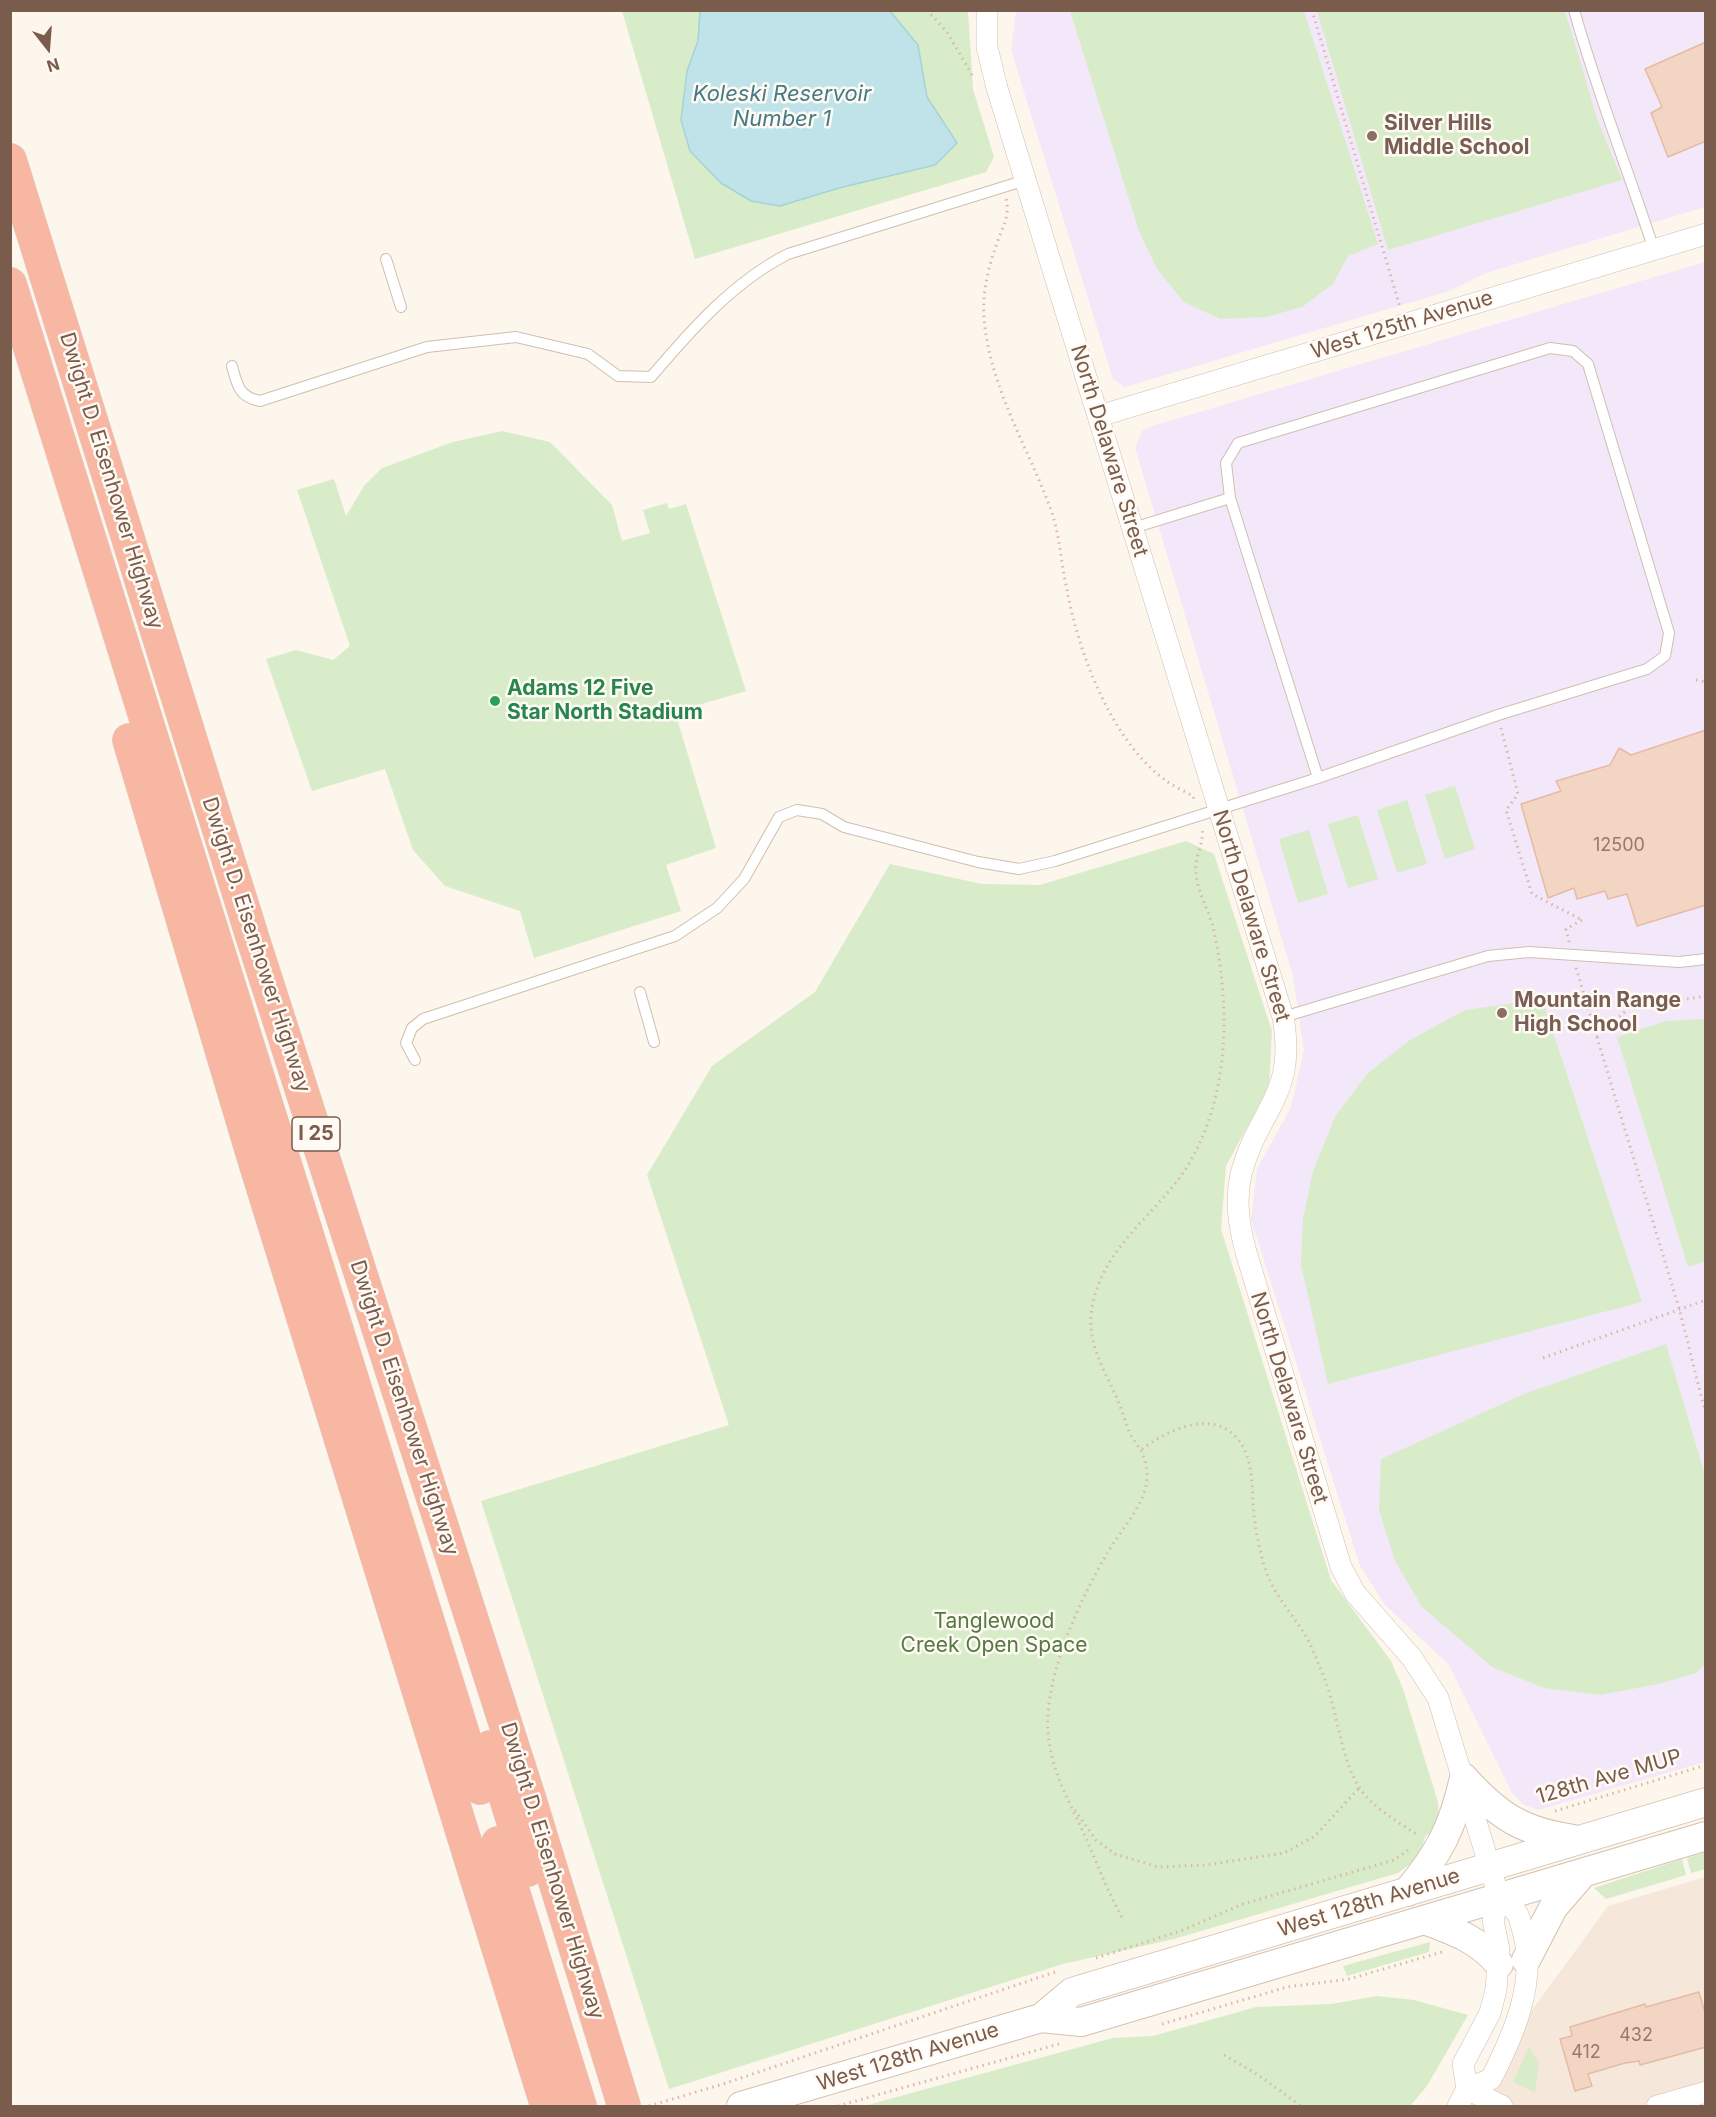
<!DOCTYPE html>
<html>
<head>
<meta charset="utf-8">
<style>
  body { margin:0 }
  #map { position:relative; width:1716px; height:2117px; overflow:hidden; background:#fdf6ec; font-family:Inter,sans-serif }
  canvas { display:block }
  .frame { position:absolute; inset:0; border:12px solid #7a5c4d; pointer-events:none }
  .north { position:absolute; left:18px; top:18px; width:60px; height:60px; -webkit-text-stroke:4px #fffaf3; paint-order:stroke; rotate:163deg; font-size:16px; font-weight:700; line-height:24px; text-align:center; color:#7a5c4d }
  .north::after { content:''; display:block; margin:auto; width:21px; height:27px; background:#7a5c4d; clip-path:polygon(50% 0,100% 100%,50% 72%,0 100%) }
</style>
</head>
<body>
<div id="map">
<canvas width="1716" height="2117"></canvas>
<div class="frame"></div>
<div class="north">N</div>
</div>
<script>
const ctx = document.querySelector('canvas').getContext('2d');
ctx.lineJoin = 'round';
function fill(path, color) { ctx.fillStyle = color; ctx.fill(path, 'evenodd'); }
function strokePath(path, color, width, dash) { ctx.strokeStyle = color; ctx.lineWidth = width; ctx.lineCap = dash ? 'butt' : 'round'; ctx.setLineDash(dash || []); ctx.stroke(path); }
function label(font, color, halo, rows, align = 'center') {
  ctx.font = font + ' Inter,sans-serif'; ctx.lineWidth = 5; ctx.setLineDash([]); ctx.textBaseline = 'middle'; ctx.strokeStyle = halo; ctx.fillStyle = color; for (const [text, x, y, turn = 0] of rows) {
    ctx.save(); ctx.translate(x, y); ctx.rotate((+turn || 0) * Math.PI / 180); ctx.textAlign = isNaN(turn) ? turn : align; if (halo) ctx.strokeText(text, 0, 0); ctx.fillText(text, 0, 0); ctx.restore();
  }
}
const residential = new Path2D(`
  M1705,1877V2106H1462L1608,1906Z`);
const education = new Path2D(`
  M1016,11H1705V207L1486,273L1449,291L1125,387L1113,379L1011,50Z
  M1705,262V1762L1538,1810L1524,1805L1512,1793L1449,1665L1385,1605L1360,1566L1251,1219L1257,1169L1291,1107L1304,1050L1293,976L1135,448L1142,431L1152,426Z`);
const green = new Path2D(`
  M622,11H968L973,89L994,157L986,172L695,259Z
  M1070,11H1304L1378,244L1348,256L1333,284L1302,307L1266,317L1220,319L1184,302L1157,269L1139,231Z
  M1317,11H1565L1598,121L1622,180L1388,250Z
  M502,431L550,442L612,505L622,541L650,533L643,510L667,503L669,509L686,504L746,691L675,712L716,848L666,865L681,911L534,958L520,911L445,886L413,850L385,769L312,791L266,659L296,650L333,660L350,646L297,490L334,479L346,516L364,486L382,468L453,442Z
  M1455,786L1475,849L1445,859L1425,795Z
  M1407,800L1427,864L1397,873L1377,810Z
  M1358,815L1378,879L1348,888L1328,824Z
  M1309,830L1328,894L1298,903L1279,839Z
  M1186,841L1214,854L1272,1031L1269,1087L1226,1166L1221,1229L1331,1580L1391,1661L1403,1689L1438,1802L1439,1824L1437,1833L1426,1835L1423,1843L1427,1852L1398,1873L1174,1939L1063,1964L669,2089L481,1501L729,1425L647,1175L712,1066L815,992L890,864L982,884L1040,885Z
  M1542,999L1642,1302L1328,1384L1301,1265L1303,1219L1313,1171L1336,1115L1368,1073L1410,1040L1465,1010Z
  M1705,1019V1261L1688,1267L1617,1037L1666,1021Z
  M1666,1344L1705,1475V1664L1696,1673L1658,1684L1600,1695L1544,1688L1492,1667L1422,1607L1395,1561L1379,1510L1381,1459L1524,1394Z
  M1705,1852V1869L1691,1873L1687,1858Z
  M1682,1859L1686,1875L1606,1899L1594,1888Z
  M1430,1942L1429,1952L1347,1976L1343,1966Z
  M1377,1996L1414,2000L1468,2015L1427,2086L1410,2106H864L1113,2038L1153,2036L1256,2007L1331,2004Z
  M1529,2047L1539,2063L1535,2093L1513,2082Z`);
const water = new Path2D(`
  M700,11H890L918,45L927,97L957,143L935,165L839,188L780,206L751,201L721,183L690,151L681,120L687,71L698,41Z`);
const building = new Path2D(`
  M1706,42V141L1668,157L1651,113L1662,107L1645,69Z
  M1706,730V905L1637,926L1627,894L1608,899L1605,891L1577,899L1574,888L1548,898L1521,804L1561,791L1556,781L1610,765L1619,748L1631,755Z
  M1699,1992L1706,2016V2047L1640,2065L1639,2061L1625,2063L1588,2074L1592,2086L1575,2091L1560,2039L1572,2036L1570,2027L1645,2004L1646,2007Z`);
const path = new Path2D(`
  M927,10L947,32L972,75
  M1312,10L1400,307
  M1006,199C1011,216 1001,230 996,246C988,268 982,295 984,318C990,388 1027,445 1051,510C1060,536 1061,563 1067,590C1079,654 1111,740 1165,780C1173,786 1184,791 1193,796L1194,799
  M1696,680L1706,682
  M1501,728L1518,794L1506,810L1532,894L1582,920
  M1569,942L1566,929L1582,920
  M1576,968L1679,1308L1706,1415
  M1597,1037L1629,1008L1706,996
  M1543,1358L1706,1300
  M1142,1449C1167,1431 1207,1410 1234,1435C1257,1457 1250,1493 1255,1522C1256,1535 1260,1549 1263,1562C1270,1589 1289,1610 1304,1633C1311,1644 1316,1658 1321,1670C1338,1707 1338,1752 1359,1787C1372,1808 1399,1822 1419,1836
  M1075,1810L1096,1840L1115,1854L1158,1867L1206,1865L1284,1853L1315,1836L1359,1788
  M1555,1811L1706,1765
  M1122,1917C1107,1891 1097,1863 1085,1836C1071,1806 1054,1775 1049,1742C1040,1684 1079,1601 1108,1552C1121,1529 1149,1501 1147,1473C1145,1449 1137,1449 1129,1431C1124,1418 1120,1404 1114,1392C1100,1362 1085,1337 1093,1302C1106,1243 1161,1211 1190,1162C1230,1092 1230,1007 1214,931C1210,912 1198,894 1196,874C1193,859 1205,842 1202,828
  M1096,1958L1183,1930L1243,1904L1394,1860L1408,1850
  M1162,2024L1287,1987L1349,1979L1442,1952
  M1224,2055L1257,2074L1301,2106
  M649,2106L723,2084L1058,1971
  M838,2106L1059,2044`);
const lane = new Path2D(`
  M1574,10C1597,92 1628,170 1654,250
  M386,259L401,307
  M232,366C237,385 239,397 260,401L427,347L516,337L588,354L618,376L651,377C691,330 733,282 788,254L1026,180
  M1133,528L1230,498
  M640,992L654,1042
  M1283,1017L1488,956L1529,952L1679,962L1706,959
  M415,1060L406,1043L412,1028L423,1019L675,936L717,908L744,879L779,817L797,810L822,814L844,827L978,862L1019,869L1055,861L1318,778L1498,715L1647,669L1665,656L1669,633L1588,364L1573,351L1550,348L1238,443L1226,463L1230,498L1318,778`);
const street = new Path2D(`
  M987,10V47L997,88L1283,1017C1297,1096 1258,1109 1241,1174C1235,1201 1239,1226 1246,1252L1341,1567L1355,1593L1412,1658L1438,1698L1499,1897C1505,1902 1512,1907 1517,1913C1520,1918 1521,1925 1523,1931C1537,1982 1514,2034 1491,2079L1467,2089L1458,2106
  M1099,416L1706,234
  M1467,2089L1463,2064L1490,2013L1496,1990L1499,1950L1493,1920L1499,1897
  M1467,2089L1502,2106
  M1657,2106L1706,2092`);
const secondary = new Path2D(`
  M1464,1778C1498,1816 1523,1832 1574,1839
  M1407,1892C1439,1854 1453,1827 1464,1778
  M1424,1920C1454,1931 1478,1939 1499,1964
  M1526,1960L1553,1908L1583,1873
  M1041,2018L1072,1992L1706,1802
  M741,2106L1041,2018L1081,2022L1706,1836`);
const highway = new Path2D(`
  M10,160L252,936L529,1797L624,2106
  M10,284L480,1788
  M129,740L253,1156L547,2106
  M490,1747L528,1870
  M498,1843L580,2106`);
const markers = [
  [1372,136,6,"#8d6e63"],
  [495,701,6,"#2e9e5b"],
  [1502,1013,6,"#8d6e63"]
];
const numberNames = [
  ["12500",1619,846],
  ["432",1636,2036],
  ["412",1586,2053]
];
const shields = [
  [316,1134,48]
];
const shieldNames = [
  ["I 25",316,1134]
];
const educationNames = [
  ["Silver Hills",1384,124],
  ["Middle School",1384,148],
  ["Mountain Range",1514,1001],
  ["High School",1514,1025]
];
const streetNames = [
  ["West 125th Avenue",1402,325,-17],
  ["North Delaware Street",1109,451,73],
  ["Dwight D. Eisenhower Highway",111,481,73],
  ["North Delaware Street",1251,916,73],
  ["Dwight D. Eisenhower Highway",256,945,72],
  ["North Delaware Street",1289,1398,73],
  ["Dwight D. Eisenhower Highway",404,1408,72],
  ["128th Ave MUP",1609,1777,-16],
  ["Dwight D. Eisenhower Highway",552,1871,73],
  ["West 128th Avenue",1369,1903,-17],
  ["West 128th Avenue",908,2057,-17]
];
const leisureNames = [
  ["Adams 12 Five",507,689],
  ["Star North Stadium",507,713]
];
const parkNames = [
  ["Tanglewood",994,1622],
  ["Creek Open Space",994,1646]
];
const waterNames = [
  ["Koleski Reservoir",782,94],
  ["Number 1",782,119]
];
fill(residential, '#f5e8da');
fill(education, '#f3e8fa');
fill(green, '#d8ecc9');
fill(water, '#bfe3e8');
strokePath(water, '#a5d3da', 1.5);
fill(building, '#f3d5c3');
strokePath(building, '#e6bba3', 1.5);
strokePath(lane, '#d1beb0', 12);
strokePath(street, '#d1beb0', 22);
strokePath(secondary, '#d6c0b0', 30);
strokePath(highway, '#dad1cd', 34);
strokePath(path, '#d9b8a5', 3, [1.5, 4.5]);
strokePath(lane, '#fff', 10);
strokePath(street, '#fff', 21);
strokePath(secondary, '#fff', 28);
strokePath(highway, '#f7b7a3', 33);
for (const [x, y, r, color] of markers) { const dot = new Path2D(); dot.arc(x, y, r, 0, 2 * Math.PI); ctx.fillStyle = color; ctx.fill(dot); strokePath(dot, '#fffaf3', 2); }
label('18px', '#987a6a', null, numberNames);
for (const [x, y, w] of shields) { const box = new Path2D(); box.roundRect(x - w / 2, y - 17, w, 34, 4.5); ctx.fillStyle = '#fffaf3'; ctx.fill(box); strokePath(box, '#7a5c4d', 1.5); }
label('bold 20px', '#7a5c4d', null, shieldNames);
label('bold 21px', '#785e54', '#fffaf3', educationNames, 'left');
label('21px', '#7a5c4d', '#fffaf3', streetNames);
label('bold 21px', '#27864d', '#fffaf3', leisureNames, 'left');
label('21px', '#537a41', '#fffaf3', parkNames);
label('italic 22px', '#437c86', '#fffaf3', waterNames);
</script>
</body>
</html>
